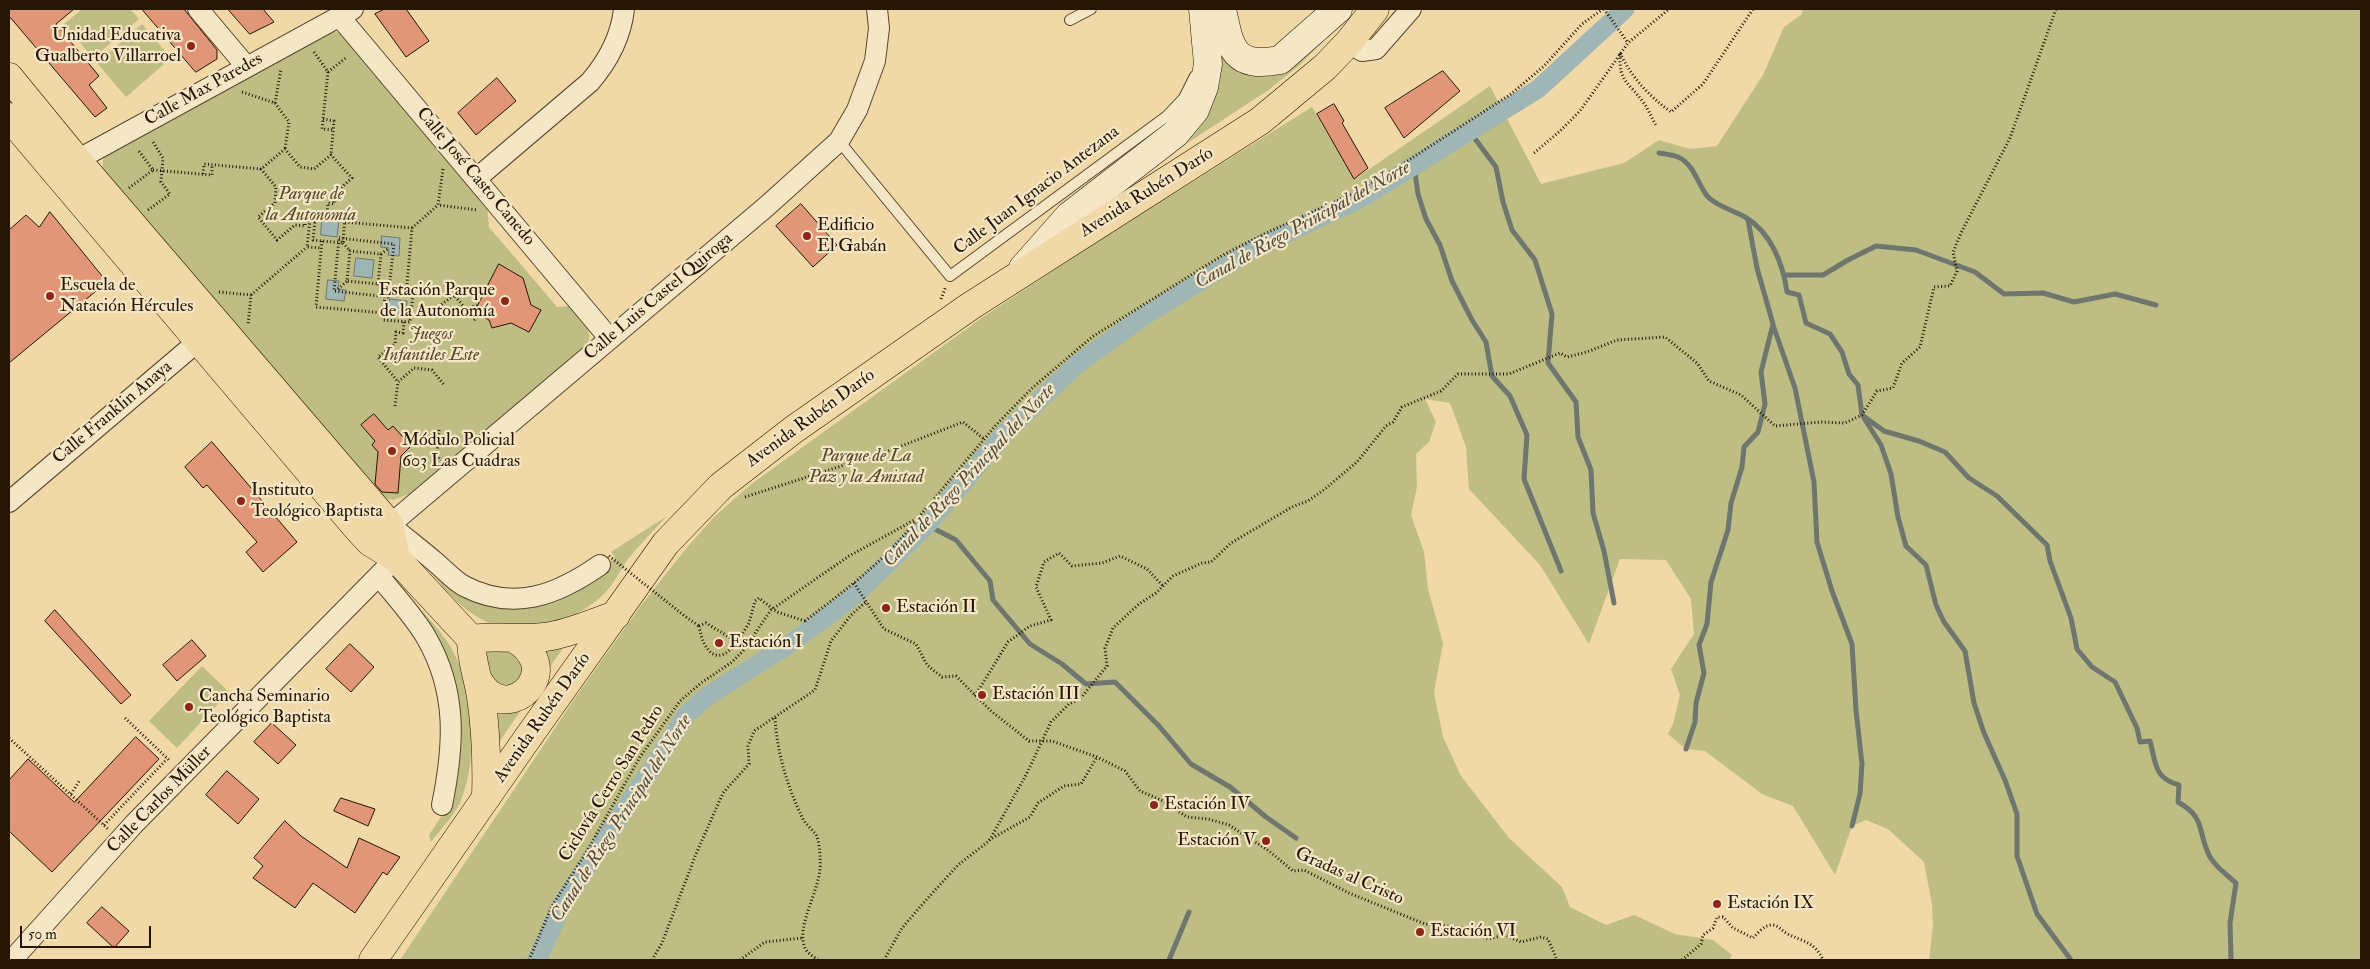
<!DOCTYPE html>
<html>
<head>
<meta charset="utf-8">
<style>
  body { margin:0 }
  #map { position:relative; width:2370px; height:969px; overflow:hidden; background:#f0d8a7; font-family:"IM FELL Double Pica",serif }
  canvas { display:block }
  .frame { position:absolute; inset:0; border:10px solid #261504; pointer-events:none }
  .scale { position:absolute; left:20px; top:926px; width:131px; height:22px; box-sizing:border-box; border:2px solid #261504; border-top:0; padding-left:6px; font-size:15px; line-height:18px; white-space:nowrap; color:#261504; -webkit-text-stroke:4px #f5e6c6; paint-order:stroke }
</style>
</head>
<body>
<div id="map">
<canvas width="2370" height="969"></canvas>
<div class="frame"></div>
<div class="scale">50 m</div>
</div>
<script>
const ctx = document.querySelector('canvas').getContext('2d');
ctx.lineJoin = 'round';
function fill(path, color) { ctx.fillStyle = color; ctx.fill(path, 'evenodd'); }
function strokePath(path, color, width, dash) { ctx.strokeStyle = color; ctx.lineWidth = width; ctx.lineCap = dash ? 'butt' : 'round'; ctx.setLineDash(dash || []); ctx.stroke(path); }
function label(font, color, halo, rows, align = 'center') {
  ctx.font = font + ' "IM FELL Double Pica",serif'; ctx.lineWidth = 4.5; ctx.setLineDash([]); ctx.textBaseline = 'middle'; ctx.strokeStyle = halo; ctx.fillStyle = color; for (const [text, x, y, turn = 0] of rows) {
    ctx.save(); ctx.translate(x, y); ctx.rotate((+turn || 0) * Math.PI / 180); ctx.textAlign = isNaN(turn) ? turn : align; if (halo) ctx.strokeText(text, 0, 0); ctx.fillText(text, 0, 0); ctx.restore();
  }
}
const green = new Path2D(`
  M82,9H130L139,19L93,58L64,24Z
  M1346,9H1353L1300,65L1267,91L1091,206L1179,138L1215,46L1250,68Z
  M1803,9H2361V960H1929L1933,926L1932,904L1924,862L1888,829L1866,820L1852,826L1835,875L1793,806L1762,794L1705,751L1686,749L1668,734L1673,724L1680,695L1671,669L1694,634L1691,599L1666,560L1620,559L1589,644L1540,565L1469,489L1466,447L1450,403L1425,399L1436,422L1429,442L1416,454L1417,487L1411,515L1424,552L1428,589L1443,643L1434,693L1443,737L1461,776L1509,838L1562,887L1570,907L1606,925L1634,915L1675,934L1713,940L1732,955L1729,960H400L573,701L639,608L684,551L713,518L750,485L983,317L1112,232L1312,107L1355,179L1490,86L1541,184L1624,163L1659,140L1690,149L1717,146L1763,75L1784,27L1802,14Z
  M142,24L171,58L126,97L97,63Z
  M337,32L343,35L487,206L489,227L557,307L573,306C585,322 597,334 583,352L409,494L393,500L383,498L104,171C101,161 103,158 109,150L325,33Z
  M667,516C654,530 640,544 628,559C620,570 614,584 604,594C582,614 562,623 533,625C524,626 515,628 506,627C471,624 440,586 422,559L500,607H533L553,603L574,593L588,584L615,557L611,552Z
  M408,597C421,610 435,624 446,640C475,680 479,752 462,798C456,814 441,829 431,842L429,835L444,812L456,705Z
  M559,646L563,648L550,667L541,647Z
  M487,648L515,650L522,654V688L493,684L482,655Z
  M202,666L229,692L177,748L149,721Z
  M493,707L506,710H521L500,741L496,738Z`);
const water = new Path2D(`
  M322,219L339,221L337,237L321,235Z
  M382,236L400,238L399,256L388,255L389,248L381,247Z
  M356,258L374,260L372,278L354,276Z
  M328,280L339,281L338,289L346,290L344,301L326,299Z
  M390,299L407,301L405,316L389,314Z`);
const stream = new Path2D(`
  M1470,132L1496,167L1503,202L1512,230L1535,260L1552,314L1548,363L1576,402L1578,437L1591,470L1593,513L1604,551L1614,603
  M1659,153C1665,154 1673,155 1678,157C1694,164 1698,185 1708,197C1717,206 1734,211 1745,217C1771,232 1783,264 1787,292L1799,295L1806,323L1830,334L1842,352L1849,374L1858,385L1862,415L1884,431L1919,441L1945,452L1969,478L1997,496L2047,545L2050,561L2071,618L2077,649L2092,667L2115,682L2137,728L2140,742L2150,741C2156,764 2154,778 2179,785L2178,802C2206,818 2197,830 2209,855C2214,866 2227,875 2236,883L2230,923L2231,960
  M1414,166L1418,194L1426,219L1440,245L1452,281L1472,320L1486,342L1492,376L1510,396L1527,435L1524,479L1561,571
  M1784,275H1823L1848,260L1876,246L1916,250L1975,272L2004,294L2043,293L2074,302L2115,294L2156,305
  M1773,325L1795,388L1814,482L1817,542L1832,591L1852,644L1856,710L1862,764L1860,794L1852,826
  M1864,418L1881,445L1891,474L1898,517L1906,546L1926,565L1936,605L1944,622L1965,651L1974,703L1984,733L2005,780L2017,814V856L2037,914L2071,960
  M927,525L956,540L990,581L993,600L1030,644L1062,664L1086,684L1115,682L1159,726L1191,764L1230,787L1266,817L1296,838
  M1686,749L1695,722L1696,703L1704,673L1699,645L1707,624L1711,582L1728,530L1731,503L1742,467L1744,447L1758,432L1765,404L1761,372L1773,324L1757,268L1748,220
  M1169,960L1189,912`);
const canal = new Path2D(`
  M537,960L562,905L687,714L709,695L791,643L854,596L927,525L1006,432L1076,365L1144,316L1253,249L1360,199L1538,89L1625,9`);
const building = new Path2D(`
  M9,9H74L56,24L99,76L89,85L107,108L95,117L9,16Z
  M142,9H184L217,50V59L196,72Z
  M228,9H263L274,22L250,34Z
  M385,9H406L429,41L406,57L375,14Z
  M1443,71L1460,91L1404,138L1385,108Z
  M497,78L516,101L476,135L458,113Z
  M1334,104L1344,121L1342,123L1368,168L1354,179L1317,114Z
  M801,204L837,245L813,267L776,226Z
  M50,212L107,282L9,363V230L26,215L39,227Z
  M499,264L523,278L531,305L541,310L529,332L511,323L492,328L489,320L474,312L482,297L480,290L486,288Z
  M374,414L388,430L393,426L411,446L401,456L398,493L382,492L375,484L378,452L372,445L375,441L361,425Z
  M212,442L297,542L263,572L246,552L257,542L207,485L203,488L185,467Z
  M55,610L131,695L121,704L45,621Z
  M192,640L206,656L177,681L163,665Z
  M350,644L374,667L351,692L326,669Z
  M272,723L296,745L278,764L254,742Z
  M136,737L159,759L52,872L9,831V780L28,759L74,802Z
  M227,771L259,799L238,824L206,795Z
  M341,798L375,809L368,826L334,811Z
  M285,821L301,836L347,868L359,838L400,857L387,875L383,872L355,913L313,883L295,908L253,878L263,866L254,858Z
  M102,907L129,931L114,948L87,923Z`);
const path = new Path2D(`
  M1604,9L1628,43
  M314,52L328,72L347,57
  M1620,53C1632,78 1649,96 1671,112L1703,84L1753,9
  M1620,54C1619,83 1628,81 1643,102C1649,110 1652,119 1657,127
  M328,72L322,129L334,130
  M242,92L275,103L281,69
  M275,103L289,122L285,149
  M323,119L334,121L331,155
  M1534,153L1560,131L1580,111L1628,43L1669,9
  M443,169L438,205L477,210
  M153,170L212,175V165
  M203,174L204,164L261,169
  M129,188L153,170L138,150
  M148,210L170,194L161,182L163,158L153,142
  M316,212L345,214L343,243L313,240Z
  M310,220L307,247L321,248
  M315,221L305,220V226L295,225L277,240L258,217L275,203L276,187L261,169L285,149L300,167L314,169L331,155L352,178L335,193L334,204L328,203L327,213
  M345,222L412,228L406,295
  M412,228L438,205
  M339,238L394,244L388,297L334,291Z
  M322,241L316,307L384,313
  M343,243L350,251
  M381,254L378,284L347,281L350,251L381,254L389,248
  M378,284L385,293
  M338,289L347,281
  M219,292L251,295L248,325
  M385,293L413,295L410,322L383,320Z
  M251,295L307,247
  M941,299L946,286
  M411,315L422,316L423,309L434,310L454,295L470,314L474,305L477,306
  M474,320L480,315
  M404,322L403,333L396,332L395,344L378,357L398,382L414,368L432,370L445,386
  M395,406L398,382
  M439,430L437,453L440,461
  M745,497L891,450L963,422L984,439
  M854,583L884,629L916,644L927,665L942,677L956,676L991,711L1029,741H1052L1097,757L1125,771L1140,791L1163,801L1187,817L1208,819L1229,825L1269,851L1293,871L1304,870L1349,893L1425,924L1467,928L1488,939L1505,935L1521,942L1541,937L1548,939L1557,960
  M686,617L699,626
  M805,621C845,590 887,560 917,519
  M699,626C704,655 720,668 739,639
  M699,626L706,623L737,642
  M975,696L1008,642L1030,626L1051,620L1036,587L1044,562L1059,553L1072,566L1102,563L1120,556L1147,569L1163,586
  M125,718L169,760
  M775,718C777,752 787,786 802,817C805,824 812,829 816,835C819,841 820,851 820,858C824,887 793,926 806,950C809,954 814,957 818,960
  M9,738L108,829
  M71,794L80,780
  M104,825L167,759
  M989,840L1030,817L1038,803L1064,786L1081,784L1097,757
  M529,960L552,906L587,851L640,757L680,701L701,683L732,662L743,651L771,610L849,556L918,518L996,425L1031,389L1092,337L1223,255L1266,233L1359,191L1398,167L1511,94L1544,66L1582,24L1603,9
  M652,960L662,943L696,854L723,793L749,764L748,746L754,731L815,690L831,641L851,615L867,601
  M740,960L765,942L802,938
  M884,960L902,928L927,899L958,865L989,841L1026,775L1051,722L1069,704L1080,699L1107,666L1105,648L1113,628L1139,604L1156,593L1173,576L1202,563L1211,562L1231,543L1292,507L1308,501L1325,489L1357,462L1386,426L1393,422L1402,407L1441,391L1458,374H1509L1560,353L1567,357L1587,352L1617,340L1665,337L1697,363L1709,381L1741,395L1775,426L1821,422L1845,423L1862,415L1877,391L1893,388L1902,363L1920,347L1934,287L1950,286L1957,271L1953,252L1962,231L2010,138L2056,9
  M1682,960L1701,944L1703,935L1713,928L1717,917H1723L1733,928L1753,938C1758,933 1764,925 1772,925C1778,925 1781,930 1786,933C1800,941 1815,941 1823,960`);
const service = new Path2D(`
  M1070,20L1091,9
  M839,141L950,276L1167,116L1184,98L1195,76`);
const minor = new Path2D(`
  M198,9L246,66
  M339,16L610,339
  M1349,42L1362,51L1376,49L1411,9
  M67,169L77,160L353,9
  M477,178L590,82C608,61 621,37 624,9
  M9,502L209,332
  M389,524C404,537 420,549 434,561C444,569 453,580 464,586C514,612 557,595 600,565
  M379,534L767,206L839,141L857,110L875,61L879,28L877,9
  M379,576C394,595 413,615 426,637C458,692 454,746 442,805
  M12,960L134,824L396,558`);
const secondary = new Path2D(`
  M1222,9C1230,48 1233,69 1280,60L1338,9
  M1023,268L1069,216L1175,134L1195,110L1204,87L1208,64L1203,9`);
const primary = new Path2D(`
  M9,77L77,160L389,524L396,558
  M9,117L357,528L370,542L396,558L471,639C471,660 478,677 481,697C486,730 487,765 486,798
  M471,639C496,635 520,640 545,637C569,634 594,622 616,615
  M478,680C481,685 485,691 491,695C519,714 562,668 515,639`);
const trunk = new Path2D(`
  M373,960L529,736L666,543L721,486L793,430L969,307L1260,121L1325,67L1349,42L1375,9`);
const pathBridge = new Path2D(`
  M609,556L686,617
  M739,639L749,623L755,601L759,598L777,612L805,621`);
const markers = [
  [191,46,5,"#8f2418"],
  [807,236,5,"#8f2418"],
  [50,296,5,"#8f2418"],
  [505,301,5,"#8f2418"],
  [392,451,5,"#8f2418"],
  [241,501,5,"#8f2418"],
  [886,608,5,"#8f2418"],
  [719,643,5,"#8f2418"],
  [982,695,5,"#8f2418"],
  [189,707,5,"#8f2418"],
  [1154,805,5,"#8f2418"],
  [1266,841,5,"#8f2418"],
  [1717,904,5,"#8f2418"],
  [1420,932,5,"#8f2418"]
];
const poiNames = [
  ["Unidad Educativa",181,36,"right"],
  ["Gualberto Villarroel",181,57,"right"],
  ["Edificio",817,226],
  ["El Gabán",817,247],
  ["Escuela de",60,286],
  ["Natación Hércules",60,307],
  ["Estación Parque",495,291,"right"],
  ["de la Autonomía",495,312,"right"],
  ["Módulo Policial",402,441],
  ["603 Las Cuadras",402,462],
  ["Instituto",251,491],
  ["Teológico Baptista",251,512],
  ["Estación II",896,608],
  ["Estación I",729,643],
  ["Estación III",992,695],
  ["Cancha Seminario",199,697],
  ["Teológico Baptista",199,718],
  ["Estación IV",1164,805],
  ["Estación V",1256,841,"right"],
  ["Estación IX",1727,904],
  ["Estación VI",1430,932]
];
const streetNames = [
  ["Calle Max Paredes",204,90,-29],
  ["Calle José Casto Canedo",475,177,50],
  ["Calle Juan Ignacio Antezana",1037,191,-37],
  ["Avenida Rubén Darío",1147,193,-32],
  ["Calle Luis Castel Quiroga",659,297,-40],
  ["Calle Franklin Anaya",113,413,-40],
  ["Avenida Rubén Darío",811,419,-36],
  ["Avenida Rubén Darío",543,718,-55],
  ["Ciclovía Cerro San Pedro",612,784,-58],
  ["Calle Carlos Müller",160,800,-46],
  ["Gradas al Cristo",1349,877,24]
];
const parkNames = [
  ["Parque de",311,195],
  ["la Autonomía",311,216],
  ["Juegos",431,335],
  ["Infantiles Este",431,356],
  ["Parque de La",866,457],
  ["Paz y la Amistad",866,478]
];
const waterNames = [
  ["Canal de Riego Principal del Norte",1303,226,-29],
  ["Canal de Riego Principal del Norte",970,476,-47],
  ["Canal de Riego Principal del Norte",622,819,-57]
];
fill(green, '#bebe84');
fill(water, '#a0b6b4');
strokePath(water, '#6f766e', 1);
strokePath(stream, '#6f766e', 5);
strokePath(canal, '#a0b6b4', 19);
fill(building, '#e19777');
strokePath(building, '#261504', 1);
strokePath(service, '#58462d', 12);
strokePath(minor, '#58462d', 22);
strokePath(secondary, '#261504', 29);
strokePath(primary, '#261504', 29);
strokePath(trunk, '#261504', 29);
strokePath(path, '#261504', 3, [1, 2.5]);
strokePath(service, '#f5e6c6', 10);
strokePath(minor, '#f5e6c6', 20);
strokePath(secondary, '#f5e6c6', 28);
strokePath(primary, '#f0d8a7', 28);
strokePath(trunk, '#f0d8a7', 28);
strokePath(pathBridge, '#261504', 3, [1, 2.5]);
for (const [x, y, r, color] of markers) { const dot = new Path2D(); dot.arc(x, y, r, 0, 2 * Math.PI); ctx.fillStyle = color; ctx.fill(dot); strokePath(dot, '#f5e6c6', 2); }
label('18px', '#261504', '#f5e6c6', poiNames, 'left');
label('18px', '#261504', '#f5e6c6', streetNames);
label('italic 18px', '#54482a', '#f5e6c6', parkNames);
label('italic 19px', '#514d42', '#f5e6c6', waterNames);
</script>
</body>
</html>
